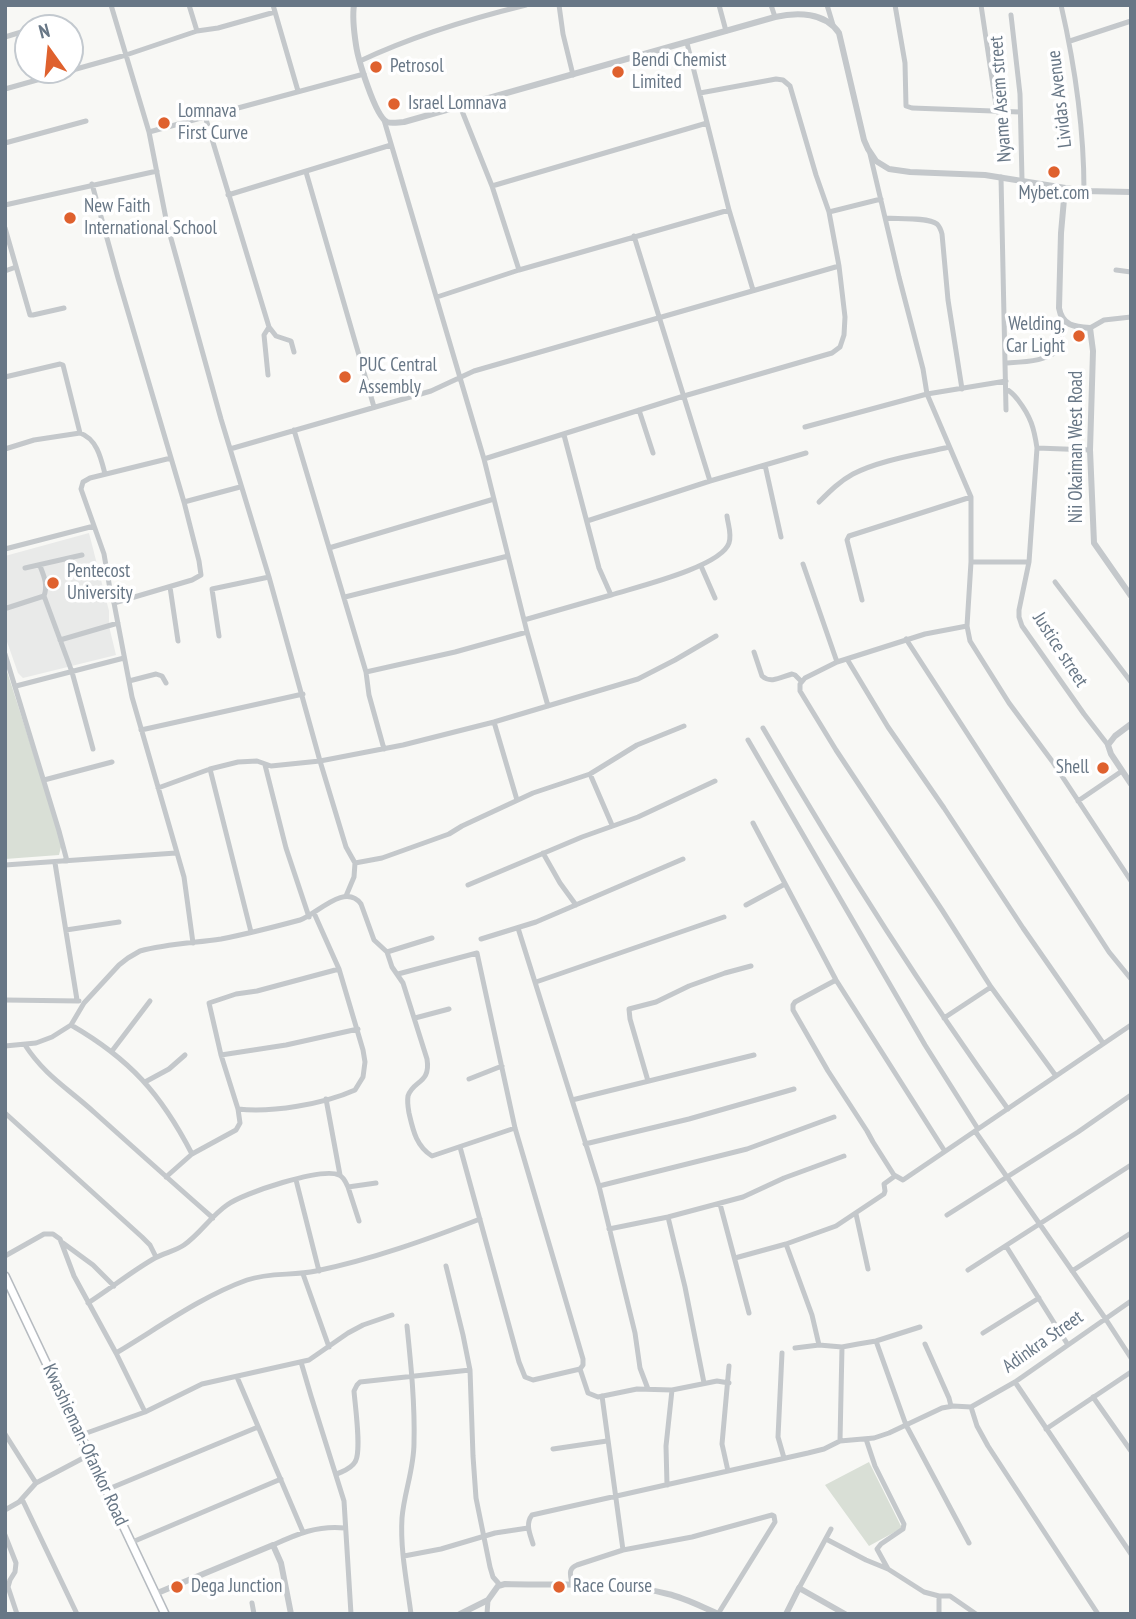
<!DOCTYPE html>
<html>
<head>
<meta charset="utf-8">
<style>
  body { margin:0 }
  #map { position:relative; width:1136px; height:1619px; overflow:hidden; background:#f8f8f5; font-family:"PT Sans Narrow",sans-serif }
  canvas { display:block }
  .frame { position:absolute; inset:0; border:7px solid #687786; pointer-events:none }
  .north { position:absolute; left:14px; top:14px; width:70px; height:70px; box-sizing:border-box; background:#fff; border:2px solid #c3c9cf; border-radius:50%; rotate:345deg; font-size:19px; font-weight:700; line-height:28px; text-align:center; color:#687786 }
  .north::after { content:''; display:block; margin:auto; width:24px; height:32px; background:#df612e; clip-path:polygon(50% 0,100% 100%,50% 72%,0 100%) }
</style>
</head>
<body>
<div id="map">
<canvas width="1136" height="1619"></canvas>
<div class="frame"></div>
<div class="north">N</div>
</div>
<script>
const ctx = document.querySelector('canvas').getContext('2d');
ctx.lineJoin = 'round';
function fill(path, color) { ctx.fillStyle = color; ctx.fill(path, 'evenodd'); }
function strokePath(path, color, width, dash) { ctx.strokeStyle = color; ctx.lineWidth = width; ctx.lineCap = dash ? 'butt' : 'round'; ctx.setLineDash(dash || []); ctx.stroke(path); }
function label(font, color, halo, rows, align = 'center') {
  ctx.font = font + ' "PT Sans Narrow",sans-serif'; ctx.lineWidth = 7; ctx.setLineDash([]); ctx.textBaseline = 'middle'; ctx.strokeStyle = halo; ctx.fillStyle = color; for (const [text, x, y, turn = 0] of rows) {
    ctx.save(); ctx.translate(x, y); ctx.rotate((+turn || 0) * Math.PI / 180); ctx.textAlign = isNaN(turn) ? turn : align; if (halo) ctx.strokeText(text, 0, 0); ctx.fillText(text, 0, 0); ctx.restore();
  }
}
const built = new Path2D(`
  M89,533L109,611V626L116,655L23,678L18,673L5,636V556Z`);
const green = new Path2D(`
  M5,665L62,843L59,855L5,859Z
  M869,1462L902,1528L869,1546L825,1485Z`);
const minor = new Path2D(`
  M111,5L149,132L167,224L221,419L269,577L320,761L346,847L355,863L382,858L449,834L462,826L533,793L590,774L637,745L684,726
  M189,5L197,31
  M273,5L298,91
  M559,5L563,34L573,75
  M719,5L726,31
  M771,5L775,17
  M827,5L833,25
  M895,5L905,63L906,106L912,108L1020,112
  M981,5L997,112
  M1061,5C1075,66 1084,129 1084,191
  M1011,15L1020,94L1022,180
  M33,28L57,20L60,21L63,28
  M5,37L28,30
  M1070,41L1131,21
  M687,43L729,210L753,290
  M70,49L74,70
  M360,61C413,36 469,19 526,5
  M5,89L126,55L197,31L218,28L275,12
  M460,106L492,186L519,270
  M205,116L269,327L276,336L291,341L294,352
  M384,120L484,459L527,632L548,706
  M149,132L364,74
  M5,143L86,121
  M870,154L899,277L923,369L927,394L971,497V562L967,626L970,641L1009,703L1052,761L1131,881
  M306,172L374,407
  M1001,177L1005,363
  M92,184L118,278L184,502L199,561L201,575L192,580L114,603
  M492,186L707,123
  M228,195L391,145
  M5,205L157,171
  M829,212L881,199
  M886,218C897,219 928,217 937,224C940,227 941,230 942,234L948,300L962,389
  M5,228L30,315H33L64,308
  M634,236L710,481
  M1116,270L1131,272
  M5,271L16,267
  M437,297L519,270L729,210
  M1090,328L1104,320L1131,317
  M268,375L264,335L269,327
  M5,377L60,364L63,365L80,433
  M1006,389C1012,392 1014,395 1018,400C1031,417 1034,428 1037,448L1029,562L1019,610V617L1022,626L1084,714L1108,745
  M639,410L653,453
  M1006,410L1005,363C1020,362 1052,362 1059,347C1063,339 1062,327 1062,318
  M805,427L927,394L1006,381
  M294,430L366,672L455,652L527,632
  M564,435L599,568L611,595C636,587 721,567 729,543C732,534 728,525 727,516
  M1037,448L1090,450
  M5,449L34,440L80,433C97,439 101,458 105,474
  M230,449L431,391L474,371L839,266
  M171,458L90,478L83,482L81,489L104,554L111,595L114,603L132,697L184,877L193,943
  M484,459L684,396L832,353L840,347L844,335L845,317L839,266L829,212L816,175L790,86L783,80L776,79L700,93
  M765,465L781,537
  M184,502L240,487
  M819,502C830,491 840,481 853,474C880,460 920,454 949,447
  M587,521L710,481L806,453
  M329,548L494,499
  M5,549L94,526
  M971,562H1029
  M803,564L837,662
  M40,566C44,576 48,585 44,596L72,672L93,749
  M701,566L715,598
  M25,568L82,555
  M1055,582L1131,682
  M170,587L178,641
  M345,597L508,556
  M862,600L847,540L849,536L971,497
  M7,608L44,596
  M524,620L611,595
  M967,626L925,634L837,662L805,678L800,684V691L836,750L942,910L991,987L1056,1076
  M219,636L212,589L269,577
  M906,639L1109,952L1131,979
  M60,640L118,623
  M754,652L762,676C771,684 781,677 792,674L795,675L801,681
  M5,654L59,831L67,861
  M847,659L888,727L944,808L1023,928L1103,1043
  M366,672L369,695L384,749
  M129,681L156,674L162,676L166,683
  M16,686L124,658
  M494,722L517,800
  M763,728C839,859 920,987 1008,1109
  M141,730L303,694
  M748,740L925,1045L978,1129
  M265,765L286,848L309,917
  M210,769L251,932
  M590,774L612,825
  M44,780L112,762
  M158,788L210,769L238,762L257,761L271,766L320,761L403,745L494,722L638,679L675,660L716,636
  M1078,801L1122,771
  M753,823L836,980L944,1150
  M543,853L560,883L576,905
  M55,863L77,1000
  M5,865L176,853
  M468,885L582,837L638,817L715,781
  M346,896L354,877L355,863
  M746,905L785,884
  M518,928L599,1186L635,1333L640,1368L648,1389
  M66,930L119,922
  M481,939L536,922L683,859
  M387,952L432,938
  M398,974L477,953L515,1128L583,1359V1365L580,1369L588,1393L598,1397L637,1389L672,1390L717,1381L729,1383
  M836,980L795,1002L793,1005V1010L828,1071L867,1131L873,1142L894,1175L903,1180L1131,1025
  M536,982L724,917
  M5,1000L79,1001
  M415,1018L449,1009
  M944,1018L991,987
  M71,1025C130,1059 161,1094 192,1154
  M25,1045C45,1076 69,1089 95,1113C134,1148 173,1183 213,1218
  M5,1046L36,1043L52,1037L71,1025L84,1003L119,965L128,958L140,951C166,944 194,943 221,939C247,934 274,927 300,920C316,915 345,882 361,904L374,940L387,952L392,967L403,983L427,1059C431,1084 413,1080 408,1096C407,1102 408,1107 409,1113C413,1130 416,1146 432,1156L515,1128
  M112,1051L150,1001
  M221,1055L286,1045L358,1029
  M469,1079L502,1066
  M648,1081L630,1019L629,1009L656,1002L689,986L725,973L751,966
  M145,1082L169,1069L185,1055
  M326,1099L340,1175
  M572,1100L754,1055
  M238,1109C271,1113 324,1104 355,1090L363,1077L365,1062L363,1050L339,969L314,913
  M5,1113L142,1237L150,1245L156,1257
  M975,1131L1105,1318L1131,1358
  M585,1144L689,1119L794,1089
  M460,1147L519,1362L525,1377L533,1380L580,1369
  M166,1177L192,1154L236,1130L240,1123L238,1109L221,1055L209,1003L236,994L257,991L339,969
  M296,1180L319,1271
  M599,1186L747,1149L834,1117
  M348,1187L359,1221
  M720,1204L749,1313
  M856,1214L868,1269
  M947,1215L1078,1132L1131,1095
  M668,1217L685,1287L704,1383
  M609,1229L668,1217L743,1197L784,1178L844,1156
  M63,1243L93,1265L114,1286
  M786,1244L812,1315L819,1345
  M1006,1246L1068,1345
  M5,1256L44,1234H53L60,1239L74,1276L116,1353L145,1412
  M735,1258L786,1244L836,1226L884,1194L885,1191L884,1184L895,1176
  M446,1266L463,1335L470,1370L473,1456L476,1498L490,1567L493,1577L500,1585
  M968,1270L1131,1165
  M1072,1271L1131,1233
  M303,1274L329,1347
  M88,1303C110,1289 132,1271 155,1258C164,1253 175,1251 184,1245C200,1234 211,1216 227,1205C243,1193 322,1167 339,1175C344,1177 346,1183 348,1187L376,1183
  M407,1326C411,1365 415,1404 414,1443C414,1469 404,1493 402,1518C400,1549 407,1583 411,1614
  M983,1333L1039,1298
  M876,1341L906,1425L969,1543
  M925,1344L949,1398L951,1406
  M795,1348L819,1345L842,1347L858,1344L876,1341L920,1327
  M116,1353C158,1328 202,1296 247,1280C270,1272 293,1276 316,1271C373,1259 426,1240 480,1219
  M782,1353L778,1437L784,1458
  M301,1362L311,1396L344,1501L351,1614
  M237,1377L303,1532
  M1015,1382L1131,1554
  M602,1396L623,1550
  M1093,1397L1131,1451
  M971,1407L977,1426L988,1446L1098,1614
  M971,1407L1015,1382L1131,1301
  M1046,1429L1131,1372
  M5,1434L36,1483
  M81,1435L145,1412L202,1384L309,1360L348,1333L363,1325L392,1315
  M866,1439L875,1466L904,1524L903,1529L881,1544L877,1549L888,1569
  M840,1441L842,1347
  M553,1449L607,1441
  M728,1471L722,1444L729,1366
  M337,1474C343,1471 351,1469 355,1462C362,1452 355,1405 354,1391L357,1385L360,1382L470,1370
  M667,1485L666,1446L672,1390
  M106,1490L258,1427
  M22,1499L77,1614
  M5,1510L19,1502L36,1483L89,1455
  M5,1535L16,1563L15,1572L10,1580L8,1587L17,1614
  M826,1539L866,1560L888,1569L924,1592L939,1596V1614
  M130,1543L281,1479
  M533,1544C530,1534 525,1524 532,1515L808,1453L824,1449L840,1441L874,1438L889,1433L942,1408L953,1406L971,1407
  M273,1545C297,1534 318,1525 345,1528
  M404,1556L441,1549L495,1533L528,1528
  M572,1585C571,1576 567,1569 577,1565L623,1550L692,1537L772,1515L774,1516L775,1522L718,1614
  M799,1588L831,1529
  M939,1596H950L976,1614
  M252,1603L254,1614
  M487,1614L488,1600`);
const tertiary = new Path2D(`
  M354,5C352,18 354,32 356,45C358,59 375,116 387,122C392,124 399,122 404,122L775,17C797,12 825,12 839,33L864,140L868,149L876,161L889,169L910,172L985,175L1084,191L1131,192
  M1065,188L1061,233L1059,308C1062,326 1075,327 1090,328L1093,351L1090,450L1094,543L1131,596
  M1131,724L1115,736L1108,745L1111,754L1131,784
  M155,1594L273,1545L281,1563L291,1614
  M460,1614L488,1600L498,1586L505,1584C559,1586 615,1580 668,1594C685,1598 702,1607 719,1614
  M786,1614L799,1588L845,1614`);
const secondary = new Path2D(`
  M5,1276L165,1614`);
const markers = [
  [376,67,7,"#df612e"],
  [618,72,7,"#df612e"],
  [394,104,7,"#df612e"],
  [164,123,7,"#df612e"],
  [1054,172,7,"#df612e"],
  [70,218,7,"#df612e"],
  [1079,336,7,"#df612e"],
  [345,377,7,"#df612e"],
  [53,583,7,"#df612e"],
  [1103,768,7,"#df612e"],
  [177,1587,7,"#df612e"],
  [559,1587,7,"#df612e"]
];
const poiNames = [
  ["Bendi Chemist",632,61],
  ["Limited",632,83],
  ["Petrosol",390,67],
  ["Israel Lomnava",408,104],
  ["Lomnava",178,112],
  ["First Curve",178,134],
  ["Mybet.com",1054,194,"center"],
  ["New Faith",84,207],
  ["International School",84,229],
  ["Welding,",1065,325,"right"],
  ["Car Light",1065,347,"right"],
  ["PUC Central",359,366],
  ["Assembly",359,388],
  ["Pentecost",67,572],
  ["University",67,594],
  ["Shell",1089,768,"right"],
  ["Dega Junction",191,1587],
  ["Race Course",573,1587]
];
const streetNames = [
  ["Nyame Asem street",1001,99,-94],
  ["Lividas Avenue",1060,99,-97],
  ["Nii Okaiman West Road",1077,447,-90],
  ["Justice street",1060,650,57],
  ["Adinkra Street",1043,1342,-35],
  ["Kwashieman-Ofankor Road",85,1445,65]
];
fill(built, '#e9eae9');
fill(green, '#d9dfd6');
strokePath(secondary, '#b6bbc0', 10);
strokePath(minor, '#c4c8cb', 5);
strokePath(tertiary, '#c4c8cb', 6);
strokePath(secondary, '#fff', 7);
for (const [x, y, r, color] of markers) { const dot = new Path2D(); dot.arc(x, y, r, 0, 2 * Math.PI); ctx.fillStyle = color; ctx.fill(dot); strokePath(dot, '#fff', 2.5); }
label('19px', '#687786', '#fff', poiNames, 'left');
label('19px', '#687786', '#fff', streetNames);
</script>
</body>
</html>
